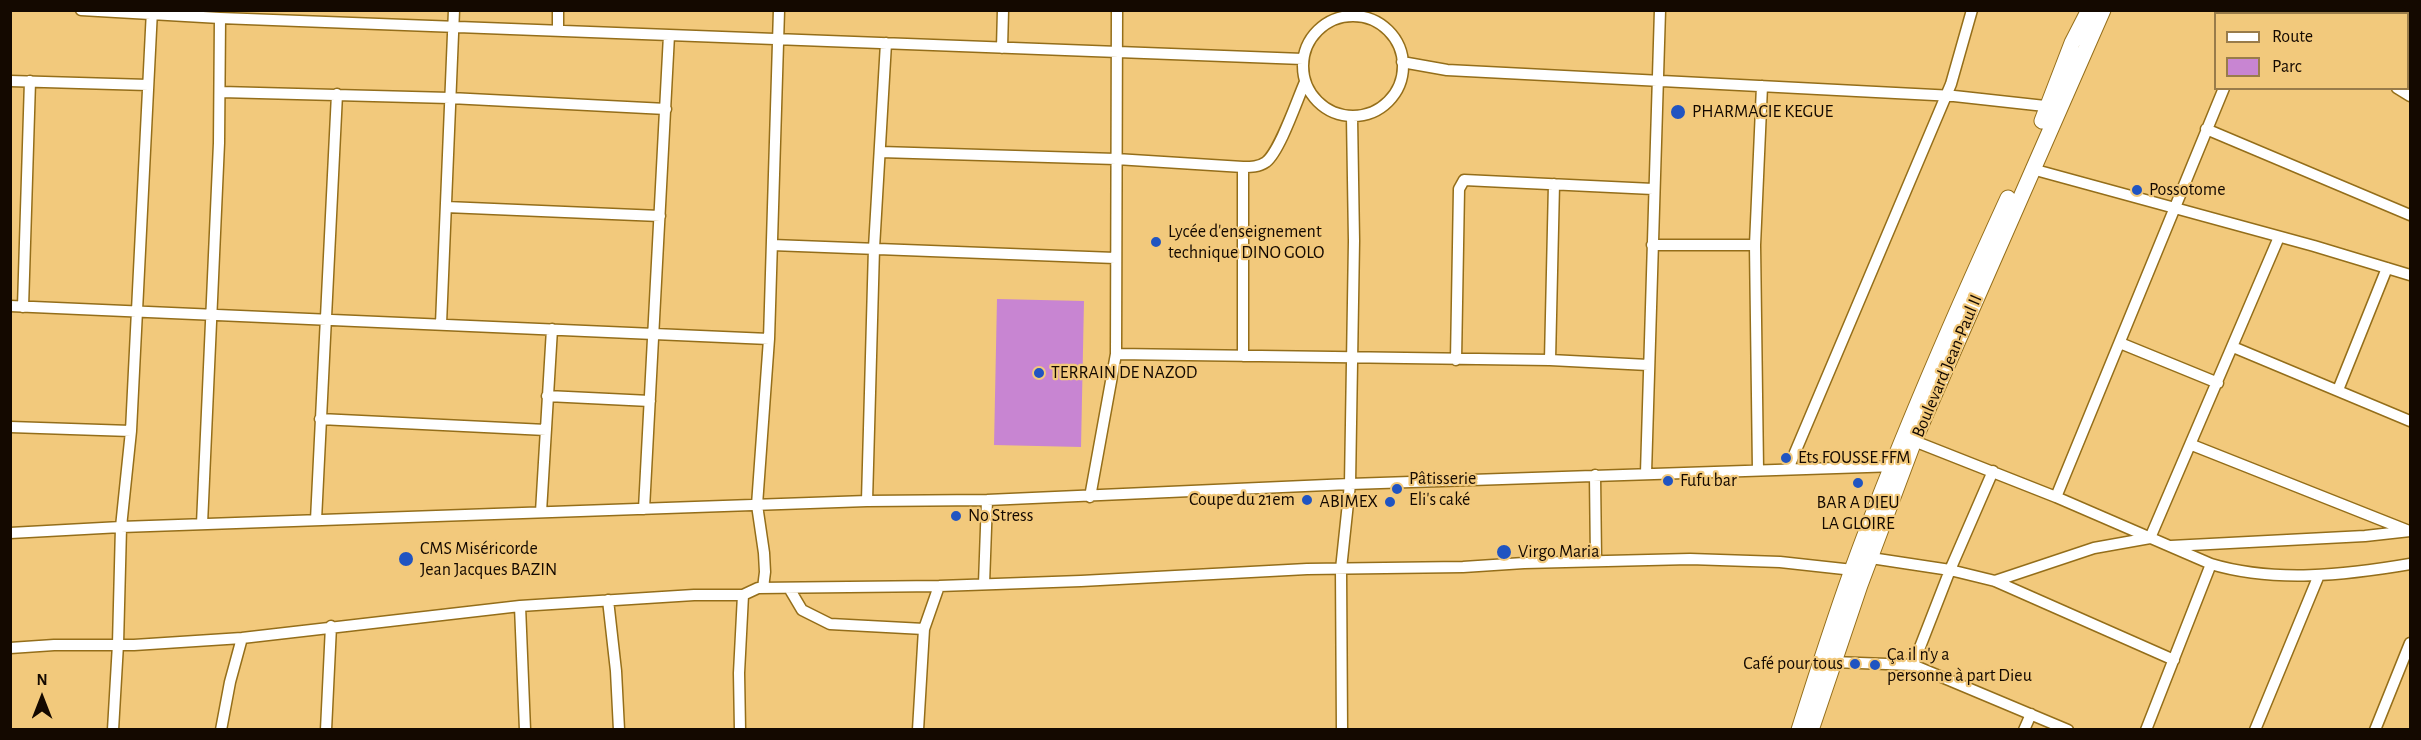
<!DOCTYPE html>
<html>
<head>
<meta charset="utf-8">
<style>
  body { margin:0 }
  #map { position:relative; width:2421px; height:740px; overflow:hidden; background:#f2c97c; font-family:"Alegreya Sans",sans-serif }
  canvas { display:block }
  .frame { position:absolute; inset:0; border:12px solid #140900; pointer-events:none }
  .legend { position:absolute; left:2214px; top:12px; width:195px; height:78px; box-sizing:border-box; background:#f2c97c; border:2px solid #997c4a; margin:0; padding:8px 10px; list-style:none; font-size:18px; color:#140900 }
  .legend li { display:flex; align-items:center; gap:12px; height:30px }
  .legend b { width:30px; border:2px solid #997c4a }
  .north { position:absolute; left:12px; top:668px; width:60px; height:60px; -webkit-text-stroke:4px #f2c97c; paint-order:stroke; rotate:0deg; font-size:16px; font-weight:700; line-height:24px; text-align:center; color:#140900 }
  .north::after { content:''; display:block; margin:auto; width:21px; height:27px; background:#140900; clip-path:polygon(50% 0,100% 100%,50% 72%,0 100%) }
</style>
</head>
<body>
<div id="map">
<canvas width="2421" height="740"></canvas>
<div class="frame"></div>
<ul class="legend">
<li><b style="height:8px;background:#fff"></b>Route</li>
<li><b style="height:16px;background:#c885d2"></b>Parc</li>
</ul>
<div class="north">N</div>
</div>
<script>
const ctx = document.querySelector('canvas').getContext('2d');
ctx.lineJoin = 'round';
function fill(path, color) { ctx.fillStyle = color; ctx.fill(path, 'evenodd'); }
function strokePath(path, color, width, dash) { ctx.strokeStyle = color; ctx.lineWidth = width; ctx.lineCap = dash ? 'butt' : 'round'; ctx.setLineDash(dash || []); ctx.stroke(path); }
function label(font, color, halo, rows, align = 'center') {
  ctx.font = font + ' "Alegreya Sans",sans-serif'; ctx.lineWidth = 4.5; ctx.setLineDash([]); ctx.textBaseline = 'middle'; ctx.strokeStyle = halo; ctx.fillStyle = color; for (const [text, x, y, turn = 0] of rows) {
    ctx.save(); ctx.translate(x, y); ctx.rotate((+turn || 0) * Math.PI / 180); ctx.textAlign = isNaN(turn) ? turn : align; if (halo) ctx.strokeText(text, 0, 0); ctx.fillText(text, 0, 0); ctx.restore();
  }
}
const green = new Path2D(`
  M997,299L1084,301L1081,447L994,445Z`);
const street = new Path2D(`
  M81,10L220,18L1303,59
  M2250,10L2257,14
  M2376,14L2377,10
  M1303 66a50 50 0 1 1 100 0a50 50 0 1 1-100 0Z
  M558,31V10
  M1002,48L1003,10
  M1402,62L1447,70L1954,96L2054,107
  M10,81L148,85
  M2397,88L2410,96
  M221,92L450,98L666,109
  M2206,129L2410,215
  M880,152L1116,159L1243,167V356
  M1243,167C1251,167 1259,167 1266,162C1280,151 1297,100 1305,82
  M2032,169L2314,246L2410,275
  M446,207L660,216
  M772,245L1115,258
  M1652,245H1755
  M10,306L769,339
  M23,307L30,81
  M441,324L454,10
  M2120,343L2218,383
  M2233,347L2410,421
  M1116,354L1550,360L1648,365
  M1456,360L1459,189L1464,180L1653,189
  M1550,360L1554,184
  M2338,390L2387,268
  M547,396L650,401
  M320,419L546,430
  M10,427L131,431
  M1914,441L2056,497L2211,564C2274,583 2346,575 2410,564
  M2192,445L2409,531
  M1788,469L1951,84L1972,10
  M1758,470L1755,245L1762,86
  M1646,473L1660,10
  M1595,475L1596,561
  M1090,497L1116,354L1117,10
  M2056,497L2224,88
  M867,501L874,248L886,43
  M644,509L669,35
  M541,512L552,329
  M316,520L337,94
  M202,524L219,143L220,18
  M10,533L121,527L867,501L987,500L1350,484L1897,466
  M2171,546L2365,536L2410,531
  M1871,558L1950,570L1995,581L2174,660
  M1995,581L2094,548L2150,538L2279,237
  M984,584L987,500
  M763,588L765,572L764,553L757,505L769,339L779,10
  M789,588L802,610L830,624L924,629
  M608,600L616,671L619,730
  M520,606L525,730
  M10,648L54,645H134L242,638L520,606L694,595H743L758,588L939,586L1081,581L1307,569L1463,567L1524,563L1690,559L1780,562L1853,570
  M1833,662L1913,665L2068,730
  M1913,665L1950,570L1993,471
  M113,730L118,644L121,527L131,431L152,10
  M221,730L230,682L242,638
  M326,730L331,626
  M740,730L739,673L743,595
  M918,730L924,629L939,586
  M1342,730L1341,569L1350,484L1354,241L1352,117
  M2024,730L2031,714
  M2146,730L2211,564
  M2255,730L2319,575
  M2375,730L2410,643`);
const secondary = new Path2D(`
  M2042,121L2072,43L2089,10
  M1799,730C1816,676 1833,623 1852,570C1898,444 1952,320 2008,198
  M1811,730L1860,585L1914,441L2103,10`);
const markers = [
  [1678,112,8,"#2054c1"],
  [2137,190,6,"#2054c1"],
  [1156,242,6,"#2054c1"],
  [1039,373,6,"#2054c1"],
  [1786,458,6,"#2054c1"],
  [1668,481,6,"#2054c1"],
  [1858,483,6,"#2054c1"],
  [1397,489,6,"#2054c1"],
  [1307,500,6,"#2054c1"],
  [1390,502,6,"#2054c1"],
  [956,516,6,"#2054c1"],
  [1504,552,8,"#2054c1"],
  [406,559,8,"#2054c1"],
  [1855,664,6,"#2054c1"],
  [1875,665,6,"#2054c1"]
];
const poiNames = [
  ["PHARMACIE KEGUE",1692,112],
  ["Possotome",2149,190],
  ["Lycée d'enseignement",1168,232],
  ["technique DINO GOLO",1168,253],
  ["TERRAIN DE NAZOD",1051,373],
  ["Ets FOUSSE FFM",1798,458],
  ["Pâtisserie",1409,479],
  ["Eli's caké",1409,500],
  ["Fufu bar",1680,481],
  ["Coupe du 21em",1295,500,"right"],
  ["ABIMEX",1378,502,"right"],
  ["BAR A DIEU",1858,503,"center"],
  ["LA GLOIRE",1858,524,"center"],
  ["No Stress",968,516],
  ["CMS Miséricorde",420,549],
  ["Jean Jacques BAZIN",420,570],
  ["Virgo Maria",1518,552],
  ["Ça il n'y a",1887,655],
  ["personne à part Dieu",1887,676],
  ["Café pour tous",1843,664,"right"]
];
const streetNames = [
  ["Boulevard Jean-Paul II",1947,366,-67]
];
fill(green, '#c885d2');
strokePath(street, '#946e1a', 13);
strokePath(secondary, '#946e1a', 17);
strokePath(street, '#fff', 10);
strokePath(secondary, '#fff', 15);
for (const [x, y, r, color] of markers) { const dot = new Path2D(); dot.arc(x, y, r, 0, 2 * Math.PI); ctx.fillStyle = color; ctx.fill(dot); strokePath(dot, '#f2c97c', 2); }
label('18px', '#140900', '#f2c97c', poiNames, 'left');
label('18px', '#140900', '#f2c97c', streetNames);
</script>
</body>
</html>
